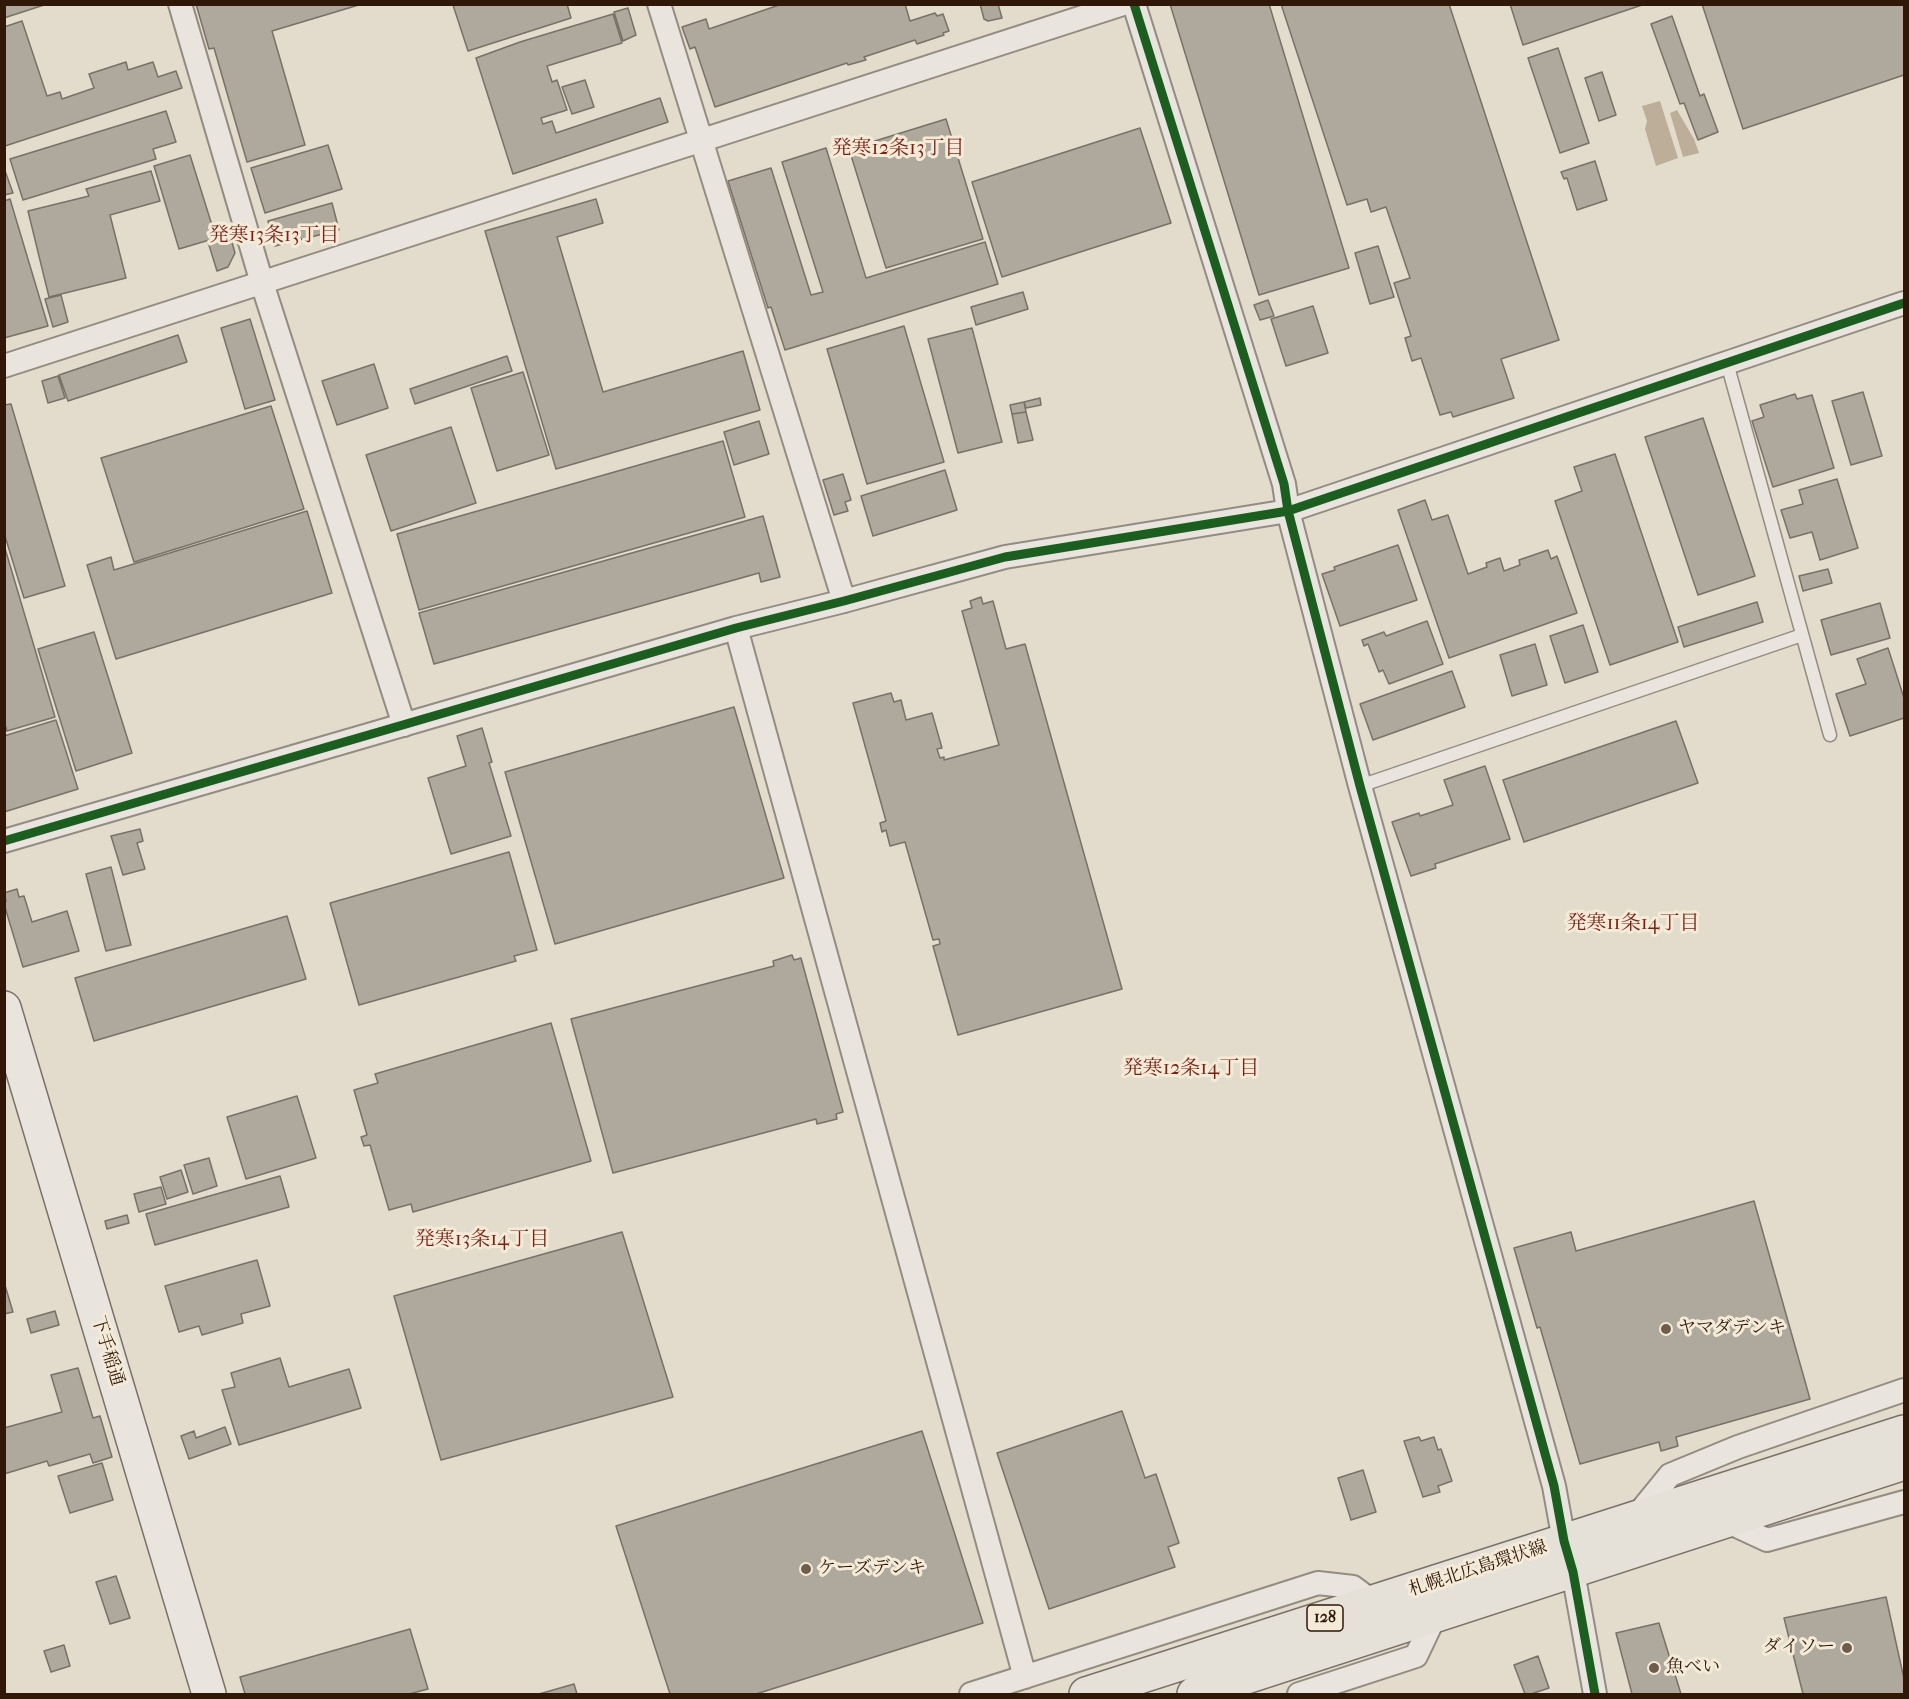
<!DOCTYPE html>
<html>
<head>
<meta charset="utf-8">
<style>
  body { margin:0 }
  #map { position:relative; width:1909px; height:1699px; overflow:hidden; background:#e3dccc; font-family:"IM FELL French Canon",serif }
  canvas { display:block }
  .frame { position:absolute; inset:0; border:6px solid #301707; pointer-events:none }
</style>
</head>
<body>
<div id="map">
<canvas width="1909" height="1699"></canvas>
<div class="frame"></div>
</div>
<script>
const ctx = document.querySelector('canvas').getContext('2d');
ctx.lineJoin = 'round';
function fill(path, color) { ctx.fillStyle = color; ctx.fill(path, 'evenodd'); }
function strokePath(path, color, width, dash) { ctx.strokeStyle = color; ctx.lineWidth = width; ctx.lineCap = dash ? 'butt' : 'round'; ctx.setLineDash(dash || []); ctx.stroke(path); }
function label(font, color, halo, rows, align = 'center') {
  ctx.font = font + ' "IM FELL French Canon","Noto Serif JP",serif'; ctx.lineWidth = 6; ctx.setLineDash([]); ctx.textBaseline = 'middle'; ctx.strokeStyle = halo; ctx.fillStyle = color; for (const [text, x, y, turn = 0] of rows) {
    ctx.save(); ctx.translate(x, y); ctx.rotate((+turn || 0) * Math.PI / 180); ctx.textAlign = isNaN(turn) ? turn : align; if (halo) ctx.strokeText(text, 0, 0); ctx.fillText(text, 0, 0); ctx.restore();
  }
}
const water = new Path2D(`
  M1660,101L1678,158L1656,166L1645,129L1647,121L1642,106Z
  M1677,110L1694,139L1699,153L1683,157L1670,113Z`);
const building = new Path2D(`
  M4,4H47L4,18Z
  M196,4H362L272,31L305,145L247,162L214,48L209,49Z
  M456,4H567L571,18L468,51L453,5Z
  M782,4H905L910,21L935,13L937,16L943,14L949,31L943,33L944,35L917,44L915,40L864,57L866,60L848,65L847,63L715,107L695,47L690,49L682,27L706,19L709,29Z
  M980,4H998L1002,18L988,21L984,19Z
  M1170,4H1269L1349,268L1259,295Z
  M1281,4H1449L1559,340L1501,359L1514,398L1453,417L1451,412L1440,415L1421,358L1412,361L1405,338L1411,336L1394,283L1410,278L1386,207L1371,212L1367,199L1347,205Z
  M1510,4H1645L1523,45Z
  M1702,4H1904V75L1743,129Z
  M628,8L636,35L623,41L614,12Z
  M613,14L622,43L547,66L552,82L557,80L567,110L541,118L543,124L552,121L556,133L660,98L668,122L513,174L476,58L520,42Z
  M1672,16L1700,96L1704,94L1718,132L1698,140L1684,103L1680,104L1651,24Z
  M22,21L47,96L60,92L62,99L94,88L89,74L126,62L128,70L153,62L158,77L176,71L182,88L5,146L4,27Z
  M1558,48L1589,143L1560,153L1528,58Z
  M1602,72L1616,115L1599,121L1585,78Z
  M585,80L594,107L572,114L562,87Z
  M166,111L176,142L153,149L156,159L23,200L10,159Z
  M946,119L983,239L886,268L849,149Z
  M1140,128L1171,223L1002,277L972,182Z
  M328,145L342,189L265,213L251,168Z
  M826,148L866,278L985,242L998,284L785,350L771,307L768,308L728,181L771,168L811,295L823,292L782,162Z
  M190,155L216,238L179,249L154,166Z
  M1595,161L1607,200L1577,210L1567,178L1564,179L1561,172Z
  M4,168L13,193L4,195Z
  M151,171L160,201L110,215L126,278L49,297L28,211L89,196L86,189Z
  M10,199L48,326L4,338V201Z
  M596,199L603,223L557,237L603,392L743,351L760,410L556,469L485,231Z
  M332,203L339,230L275,246L268,221Z
  M230,235L235,253L228,267L217,271L208,242Z
  M1378,246L1394,297L1370,304L1355,253Z
  M1023,292L1028,309L976,325L971,307Z
  M61,295L68,322L53,327L45,299Z
  M1268,300L1274,316L1260,320L1254,305Z
  M1313,306L1328,353L1286,366L1271,319Z
  M250,319L275,400L245,409L221,328Z
  M904,326L944,462L867,484L827,349Z
  M972,328L1002,442L958,453L928,339Z
  M178,335L187,362L68,401L59,375Z
  M507,356L512,371L415,404L410,389Z
  M374,364L388,408L337,425L322,381Z
  M523,372L549,455L497,471L471,388Z
  M58,376L65,398L48,403L42,381Z
  M1863,392L1882,456L1851,465L1832,401Z
  M1795,394L1797,399L1812,395L1834,468L1773,487L1752,421L1764,417L1760,405Z
  M1040,398L1041,405L1026,408L1024,402Z
  M1024,402L1026,412L1012,414L1010,405Z
  M11,404L65,586L24,598L4,533V405Z
  M271,406L304,509L134,562L101,458Z
  M1026,412L1033,440L1018,443L1012,414Z
  M1703,418L1755,576L1698,595L1645,437Z
  M759,421L769,454L734,465L724,432Z
  M451,427L476,503L391,531L366,455Z
  M723,441L745,517L419,610L397,534Z
  M1615,454L1678,642L1610,665L1555,501L1582,491L1574,467Z
  M945,470L957,510L873,536L861,496Z
  M843,474L851,500L845,502L848,511L834,515L823,480Z
  M1837,479L1858,548L1820,560L1812,532L1790,538L1781,510L1803,504L1799,490Z
  M1425,500L1432,520L1448,515L1468,574L1487,567L1486,563L1500,558L1504,571L1520,565L1519,560L1548,550L1551,559L1557,556L1577,613L1449,658L1398,510Z
  M307,511L332,593L116,659L87,565L111,557L114,570Z
  M763,516L780,577L761,582L759,573L434,664L419,613Z
  M4,545L55,717L7,731L4,721Z
  M1398,545L1417,600L1340,626L1322,574L1335,570L1334,567Z
  M1828,569L1832,583L1803,591L1799,576Z
  M981,597L983,604L993,601L1006,649L1025,644L1122,989L958,1035L933,946L940,944L939,939L933,940L905,842L890,846L886,830L882,832L880,823L886,821L853,703L891,693L894,702L901,700L906,720L932,713L942,748L937,749L940,758L944,757V760L999,745L962,611L972,608L970,601Z
  M1757,602L1763,622L1684,647L1678,627Z
  M1880,603L1890,638L1831,655L1821,620Z
  M1427,621L1443,664L1389,684L1383,670L1379,672L1368,644L1364,646L1362,640L1384,632L1386,636Z
  M1583,625L1598,672L1565,683L1550,636Z
  M94,632L132,753L76,771L38,649Z
  M1535,644L1547,685L1512,696L1500,655Z
  M1888,648L1904,698V718L1850,736L1836,694L1866,684L1857,659Z
  M1452,671L1465,707L1373,740L1360,704Z
  M734,707L784,878L555,944L505,772Z
  M56,720L78,789L4,812V736Z
  M1676,721L1698,783L1524,842L1503,780Z
  M482,728L492,762L489,763L511,836L451,854L428,778L466,766L457,736Z
  M1485,766L1510,839L1435,864L1436,868L1411,876L1392,822L1419,813L1420,816L1453,805L1444,780Z
  M140,829L143,841L137,843L145,869L123,875L111,836Z
  M509,852L537,950L514,956L516,961L359,1005L330,903Z
  M111,867L131,945L106,951L86,874Z
  M17,889L19,897L24,896L32,922L67,911L79,951L23,967L4,904L6,901L4,893Z
  M287,916L306,979L94,1041L75,978Z
  M792,955L794,960L801,958L843,1112L836,1114L837,1119L817,1124L816,1119L613,1173L571,1019L774,966L773,961Z
  M551,1023L591,1161L413,1212L411,1204L389,1210L370,1145L364,1146L361,1137L367,1135L354,1090L378,1083L375,1074Z
  M297,1096L316,1158L246,1179L227,1117Z
  M209,1158L217,1186L193,1194L184,1165Z
  M181,1170L188,1192L167,1199L160,1177Z
  M280,1176L289,1207L155,1245L146,1214Z
  M161,1187L166,1204L139,1212L134,1194Z
  M1754,1201L1810,1399L1676,1437L1678,1446L1661,1451L1659,1442L1580,1464L1540,1327L1537,1328L1514,1248L1571,1232L1576,1251Z
  M127,1215L129,1223L107,1229L105,1221Z
  M622,1232L673,1397L441,1460L394,1296Z
  M257,1260L270,1306L241,1314L243,1323L202,1335L199,1326L179,1332L165,1286Z
  M4,1282L13,1312L4,1314Z
  M55,1311L59,1325L31,1333L27,1319Z
  M280,1358L289,1387L349,1369L361,1408L239,1445L222,1390L235,1387L231,1373Z
  M78,1368L93,1418L100,1416L112,1457L93,1463L90,1454L49,1466L47,1461L4,1474V1428L62,1412L51,1375Z
  M1122,1411L1145,1478L1156,1474L1179,1543L1168,1547L1175,1567L1049,1609L997,1453Z
  M225,1427L231,1444L189,1459L181,1436L194,1431L196,1438Z
  M922,1431L983,1623L756,1694H670L616,1526Z
  M1419,1437L1421,1441L1434,1437L1438,1450L1441,1449L1452,1481L1438,1486L1440,1492L1423,1497L1404,1441Z
  M102,1463L113,1500L70,1513L58,1476Z
  M1363,1470L1376,1512L1351,1520L1338,1478Z
  M116,1576L130,1618L110,1624L96,1582Z
  M1886,1597L1904,1679V1694H1803L1784,1618Z
  M1659,1623L1681,1694H1632L1616,1633Z
  M410,1629L428,1689L409,1694H245L240,1677Z
  M64,1645L70,1666L51,1672L44,1651Z
  M1538,1656L1549,1688L1531,1694H1525L1514,1665Z
  M574,1684L577,1694H539Z`);
const service = new Path2D(`
  M1727,363L1830,735
  M1360,786L1802,635`);
const minor = new Path2D(`
  M180,4L262,283L404,725
  M659,4L844,601
  M1134,4L1284,484L1288,511L1360,786L1554,1486L1564,1541L1573,1572L1595,1694
  M4,366L1123,4
  M736,628L1025,1677
  M4,841L736,628L844,601L1005,557L1288,511L1904,303
  M1635,1518L1670,1475L1738,1447L1904,1390
  M1726,1521L1767,1540L1904,1502
  M971,1694L1318,1583L1353,1587L1373,1602
  M1299,1694L1416,1656L1435,1616`);
const secondary = new Path2D(`
  M4,1008L209,1694`);
const primary = new Path2D(`
  M1086,1694L1904,1432
  M1194,1694L1904,1463`);
const cycleway = new Path2D(`
  M1134,4L1284,484L1288,511L1360,786L1554,1486L1564,1541L1573,1572L1595,1694
  M4,841L736,628L844,601L1005,557L1288,511L1904,303`);
const markers = [
  [1666,1329,6,"#6f5c4c"],
  [806,1569,6,"#6f5c4c"],
  [1847,1648,6,"#6f5c4c"],
  [1654,1668,6,"#6f5c4c"]
];
const shields = [
  [1325,1618,36]
];
const shieldNames = [
  ["128",1325,1618]
];
const poiNames = [
  ["ヤマダデンキ",1678,1329],
  ["ケーズデンキ",818,1569],
  ["ダイソー",1835,1648,"right"],
  ["魚べい",1666,1668]
];
const streetNames = [
  ["下手稲通",107,1351,73],
  ["札幌北広島環状線",1478,1569,-18]
];
const neighbourhoodNames = [
  ["発寒12条13丁目",898,149],
  ["発寒13条13丁目",274,236],
  ["発寒11条14丁目",1633,924],
  ["発寒12条14丁目",1191,1069],
  ["発寒13条14丁目",482,1240]
];
fill(water, '#bcae99');
fill(building, '#afa89d');
strokePath(building, '#797167', 1.5);
strokePath(service, '#938c81', 15);
strokePath(minor, '#938c81', 26);
strokePath(secondary, '#797167', 36);
strokePath(primary, '#797167', 36);
strokePath(service, '#e9e5de', 12);
strokePath(minor, '#e9e5de', 22);
strokePath(secondary, '#e9e5de', 33);
strokePath(primary, '#e6e1d8', 33);
strokePath(cycleway, '#1b5e20', 9);
for (const [x, y, r, color] of markers) { const dot = new Path2D(); dot.arc(x, y, r, 0, 2 * Math.PI); ctx.fillStyle = color; ctx.fill(dot); strokePath(dot, '#f3ead8', 2); }
for (const [x, y, w] of shields) { const box = new Path2D(); box.roundRect(x - w / 2, y - 13, w, 26, 4.5); ctx.fillStyle = '#f3ead8'; ctx.fill(box); strokePath(box, '#301707', 1.5); }
label('bold 16px', '#301707', null, shieldNames);
label('18px', '#301707', '#f3ead8', poiNames, 'left');
label('18px', '#301707', '#f3ead8', streetNames);
label('20px', '#7a1f14', '#f3ead8', neighbourhoodNames);
</script>
</body>
</html>
